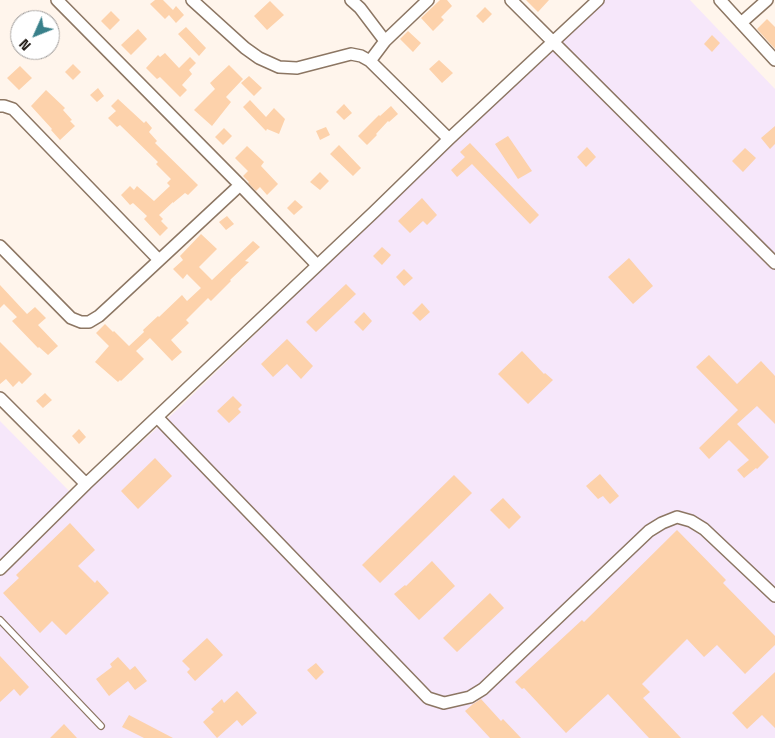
<!DOCTYPE html>
<html>
<head>
<meta charset="utf-8">
<style>
  body { margin:0 }
  #map { position:relative; width:775px; height:738px; overflow:hidden; background:#fff5ec; font-family:"Space Grotesk",sans-serif }
  canvas { display:block }
  .north { position:absolute; left:10px; top:10px; width:50px; height:50px; box-sizing:border-box; background:#fff; border:1px solid #a09d9b; border-radius:50%; rotate:226deg; font-size:14px; font-weight:700; line-height:20px; text-align:center; color:#120b05 }
  .north::after { content:''; display:block; margin:auto; width:18px; height:22px; background:#39808a; clip-path:polygon(50% 0,100% 100%,50% 72%,0 100%) }
</style>
</head>
<body>
<div id="map">
<canvas width="775" height="738"></canvas>
<div class="north">N</div>
</div>
<script>
const context = document.querySelector('canvas').getContext('2d');
context.lineJoin = 'round';
function fillPath(path, color) {
  context.fillStyle = color;
  context.fill(path, 'evenodd');
}
function shape(rows) {
  const path = new Path2D();
  for (const r of rows) {
    path.moveTo(r[0], r[1]);
    for (let i = 2; i < r.length; i += 2) path.lineTo(r[i], r[i + 1]);
  }
  return path;
}
function trace(path, color, width, dash) {
  context.strokeStyle = color;
  context.lineWidth = width;
  context.lineCap = dash ? 'butt' : 'round';
  context.setLineDash(dash || []);
  context.stroke(path);
}
fillPath(shape([
  [601,0,690,0,775,89,775,738,0,738,0,421,78,500,179,408]
]), '#f6e7fa');
fillPath(shape([
  [155,0,163,0,173,10,176,6,184,15,176,23,169,15,165,19,150,4],
  [440,0,447,0,452,6,441,17,444,20,433,31,421,18],
  [526,0,549,0,538,12],
  [270,1,284,15,267,30,254,16],
  [485,7,492,14,483,23,476,16],
  [111,11,120,20,110,30,101,21],
  [767,19,775,27,775,49,757,29],
  [186,27,206,48,199,56,178,34],
  [138,29,147,39,131,55,121,45],
  [408,31,421,43,413,52,400,39],
  [712,35,720,43,712,52,704,44],
  [165,53,179,68,190,57,196,63,189,70,192,74,182,85,187,90,180,97,160,77,157,79,146,68,158,55,160,57],
  [439,60,453,73,442,83,429,69],
  [73,64,81,72,73,80,65,72],
  [229,65,243,79,226,97,231,102,212,126,194,110,215,89,210,83],
  [20,66,32,78,19,90,7,78],
  [249,76,262,88,254,96,241,83],
  [98,88,104,96,97,102,90,95],
  [46,90,65,108,63,110,72,120,70,121,75,126,60,140,51,130,52,129,31,106],
  [118,99,144,123,146,121,152,128,149,132,157,141,155,143,198,185,188,195,185,193,173,203,173,202,159,215,163,219,161,221,168,228,160,236,144,219,147,216,133,203,130,205,121,195,130,186,134,190,137,186,154,201,170,186,167,183,171,179,156,164,158,162,120,125,117,127,108,118,116,111,111,106],
  [250,100,266,117,274,108,285,119,279,134,267,129,266,131,243,107],
  [344,104,352,113,344,120,336,112],
  [391,106,398,114,389,122,388,121,376,134,377,135,367,145,358,136,379,115,380,116],
  [775,126,775,144,770,149,761,138],
  [326,127,330,135,320,140,316,131],
  [224,128,232,136,223,145,215,137],
  [508,136,532,171,518,179,495,144],
  [470,143,539,215,530,224,472,164,457,177,451,170,465,157,460,152],
  [339,145,361,168,353,176,330,154],
  [247,146,264,162,261,166,278,184,267,195,260,187,256,191,248,183,249,182,243,176,248,171,235,158],
  [587,147,596,157,586,167,577,157],
  [745,148,756,158,743,172,732,161],
  [320,172,329,181,320,190,310,182],
  [422,198,437,215,427,225,423,221,410,233,398,221],
  [295,200,303,207,294,215,287,208],
  [227,216,234,224,226,230,219,222],
  [201,234,217,249,199,267,212,280,253,241,260,247,245,261,249,262,230,280,231,281,211,301,208,298,186,320,189,323,171,340,182,352,172,361,150,338,136,351,144,359,121,381,120,380,118,382,95,362,109,346,96,333,105,324,113,332,114,331,129,346,144,332,143,330,158,316,159,317,182,295,187,301,201,288,187,274,183,279,173,269,183,260,180,256],
  [382,247,391,255,382,265,373,256],
  [629,258,653,286,633,304,608,277],
  [404,269,413,278,404,286,396,277],
  [346,284,356,294,316,332,306,322],
  [0,285,27,314,35,307,46,318,38,325,58,346,48,355,39,347,38,348,12,321,17,317,4,304,0,308],
  [422,303,430,312,420,321,412,313],
  [364,312,372,321,363,331,354,322],
  [287,339,313,366,301,379,287,364,273,377,261,364],
  [0,342,32,374,22,384,19,381,13,387,6,379,0,384],
  [522,351,544,374,545,373,553,380,528,404,498,374],
  [709,355,737,384,761,361,775,376,775,424,757,406,737,424,769,457,757,469,756,468,744,478,737,470,749,460,729,440,709,459,699,448,738,410,696,367],
  [45,393,52,400,43,408,36,401],
  [233,396,242,405,238,409,241,412,229,423,217,411],
  [79,429,86,437,79,444,72,436],
  [155,458,172,476,138,509,121,491],
  [600,474,619,496,610,504,603,496,598,499,586,486],
  [454,475,472,493,380,583,362,565],
  [503,498,521,517,509,529,490,510],
  [70,523,95,550,78,566,95,583,97,580,109,593,66,635,52,621,40,633,3,593,19,578,16,575],
  [677,530,726,580,723,583,775,636,775,645,745,674,717,645,704,657,687,639,642,684,650,692,643,698,681,738,649,738,608,694,566,733,524,688,522,689,515,682,582,620,584,622],
  [432,561,455,586,419,620,394,594,405,585,406,586],
  [490,593,504,608,457,652,443,638],
  [207,638,223,655,195,681,187,672,190,669,182,661],
  [0,656,29,687,20,696,14,689,0,702],
  [118,657,130,670,135,666,147,681,135,690,128,681,109,696,96,679,112,667,110,664],
  [316,663,324,672,316,680,307,670],
  [775,672,775,728,762,715,747,729,732,713],
  [237,691,257,713,242,726,237,720,217,738,203,722,214,712,211,709,222,699,224,703],
  [481,699,501,721,503,719,521,738,490,738,465,711,473,704],
  [129,715,173,738,144,738,122,727],
  [64,724,77,738,50,738]
]), '#fdd2ab');
const service = shape([
  [0,620,101,726]
]);
const minor = shape([
  [57,0,240,185,317,265],
  [192,0,245,48,259,58,279,67,297,68,351,54,361,56,370,61,449,139],
  [351,0,360,8,385,41,370,61],
  [511,0,775,263],
  [720,0,775,60],
  [741,23,767,0],
  [385,41,428,0],
  [0,106,4,106,13,109,159,260],
  [0,246,71,318,81,322,89,322,99,316,111,305,240,185],
  [0,398,86,484],
  [157,417,428,698,444,703,470,697,483,689,649,531,662,523,677,517,691,521,704,529,775,596],
  [0,569,86,484,374,212,449,139,598,0]
]);
trace(service, '#8c7663', 8);
trace(minor, '#8c7663', 14);
trace(service, '#fff', 5.5);
trace(minor, '#fff', 11);
</script>
</body>
</html>
